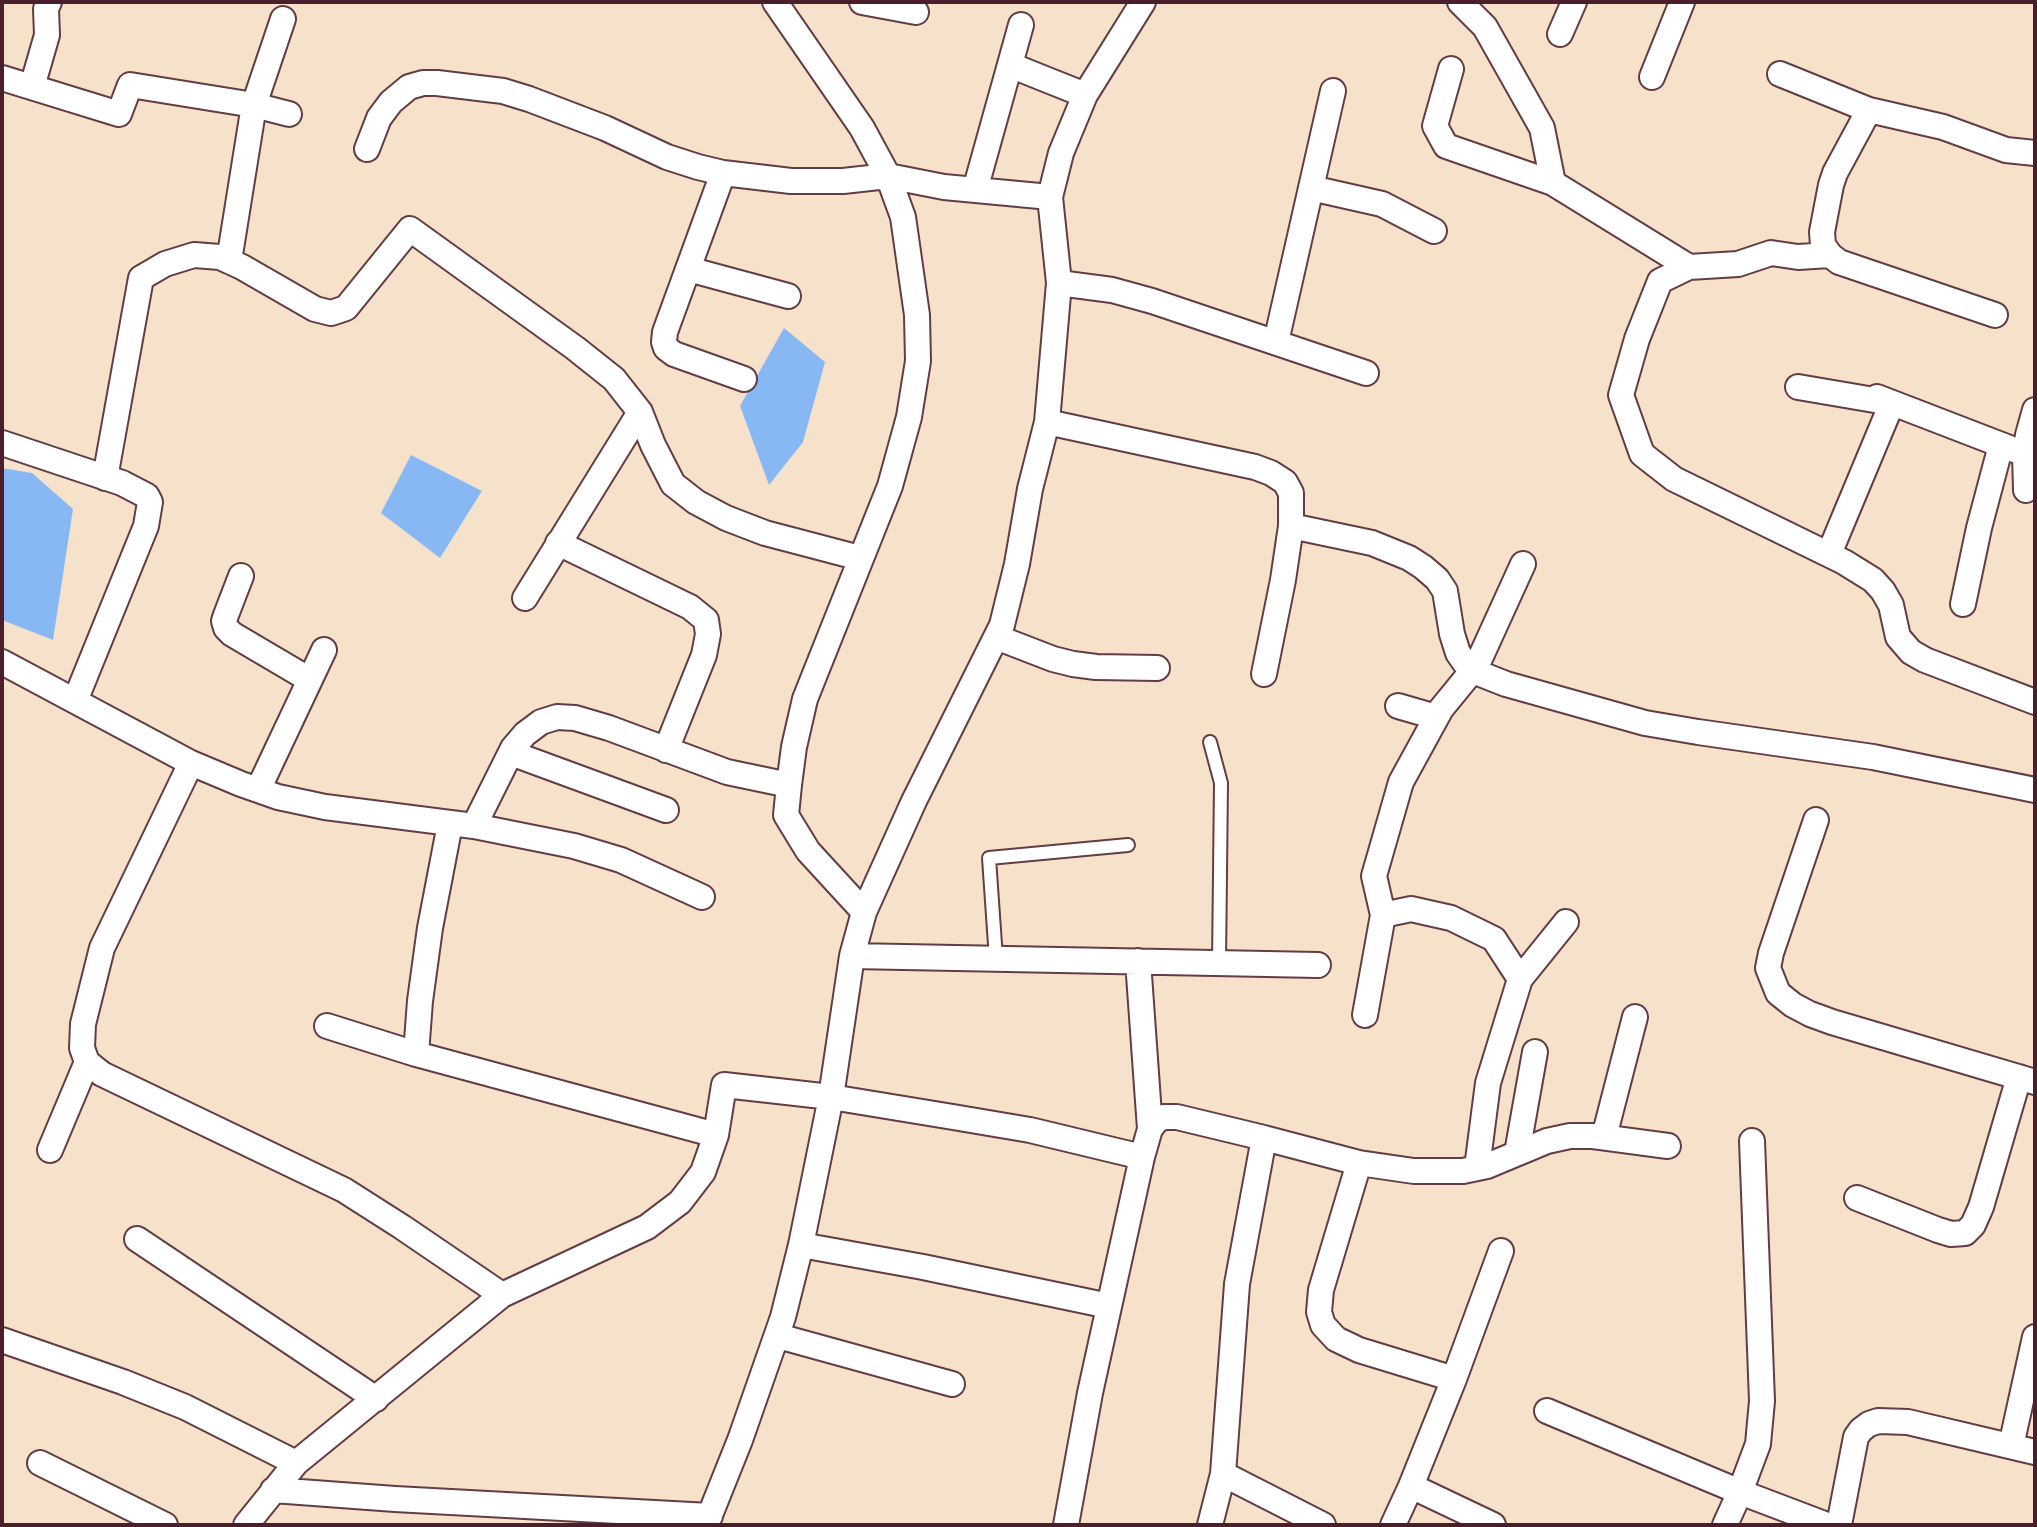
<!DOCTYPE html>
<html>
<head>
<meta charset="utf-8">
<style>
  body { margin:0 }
  #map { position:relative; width:2037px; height:1527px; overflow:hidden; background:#f6e2ca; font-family:Kalam,sans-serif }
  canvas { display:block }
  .frame { position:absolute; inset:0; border:4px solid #4a1f2b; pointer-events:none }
</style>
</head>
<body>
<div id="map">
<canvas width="2037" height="1527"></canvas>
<div class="frame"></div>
</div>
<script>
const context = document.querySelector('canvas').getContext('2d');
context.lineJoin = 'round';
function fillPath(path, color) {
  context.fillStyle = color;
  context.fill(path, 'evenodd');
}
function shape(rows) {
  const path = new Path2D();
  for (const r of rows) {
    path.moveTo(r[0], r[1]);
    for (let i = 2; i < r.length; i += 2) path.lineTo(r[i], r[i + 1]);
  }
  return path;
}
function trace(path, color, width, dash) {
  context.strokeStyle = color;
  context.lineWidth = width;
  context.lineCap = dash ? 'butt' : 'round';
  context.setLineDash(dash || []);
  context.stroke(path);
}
fillPath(shape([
  [784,328,825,362,803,442,769,485,740,406],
  [411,455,482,491,440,558,381,513],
  [2,468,32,473,73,509,53,640,2,620]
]), '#87b8f3');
const service = shape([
  [1210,742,1221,783,1219,963],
  [996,959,989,858,1128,845]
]);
const minor = shape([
  [775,2,862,128,888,176,903,217,917,315,918,361,909,417,890,486,805,699,794,747,789,785],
  [862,2,916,12],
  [1460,2,1485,27,1542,128,1553,183,1689,267],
  [1560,34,1574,2],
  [1010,65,1085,95],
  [1451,69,1435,126,1446,146,1553,183],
  [1780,74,1869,110,1943,127,2006,150,2035,153],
  [1652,77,1682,2],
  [2,78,119,114,130,85,254,105,289,114],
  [32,87,47,35,46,9,49,2],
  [1869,110,1835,173,1831,185,1822,232,1823,245,1830,255,1839,262,1995,315],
  [367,149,379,118,391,102,409,87,423,83,437,83,503,91,529,99,605,128,667,157,698,167,723,173,791,181,843,181,888,176,944,187,1050,197],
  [723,173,665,332,664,342,666,348,674,354,744,379],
  [1311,188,1382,204,1434,231],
  [975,190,1021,25],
  [1830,255,1798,257,1771,253,1738,264,1689,267,1660,281,1637,339,1621,395,1642,454,1674,479,1844,562,1873,580,1883,591,1891,605,1898,637,1911,652,1925,660,2035,702],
  [229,261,254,105,283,19],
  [688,269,788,296],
  [1059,283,1112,290,1152,301,1366,373],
  [1276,342,1333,91],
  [1798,387,1892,403,1829,554],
  [1877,397,2025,454],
  [1047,422,1255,467,1271,473,1285,482,1291,493,1291,526,1283,580,1264,674],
  [2,443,122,483,147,496,150,502,146,526,75,701],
  [105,478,141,278,165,264,194,255,220,257,242,267,315,309,331,313,346,308,410,229,575,348,614,379,640,412,653,445,673,484,696,502,726,518,765,533,860,558],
  [2026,490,2025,454,2028,435,2035,410],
  [1291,526,1372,543,1409,558,1423,567,1437,579,1445,591,1452,634,1458,653,1465,663,1473,671,1506,684,1645,723,1698,732,1873,757,2035,790],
  [558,543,690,607,706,620,708,634,704,655,666,750],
  [241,576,226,615,224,621,226,628,232,634,310,680],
  [525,598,640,412],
  [1963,604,1979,528,2001,445],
  [996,637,1053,659,1073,664,1096,667,1157,668],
  [2,662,191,763,241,784,278,797,325,807,474,826,574,846,621,860,702,897],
  [1398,706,1436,717],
  [511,753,666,810],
  [191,763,102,948,83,1024,82,1048,87,1062,102,1074,344,1190,402,1227,502,1295],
  [258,790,324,650],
  [1816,820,1771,953,1768,968,1778,993,1793,1005,1810,1014,1832,1022,2035,1082],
  [474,826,513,748,525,734,541,722,557,717,575,718,609,728,727,772,789,785,786,815,808,851,864,912],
  [1383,915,1411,909,1451,918,1494,939,1520,979],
  [852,956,1318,965],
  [1138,961,1150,1129],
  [1365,1015,1383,915,1374,876,1401,782,1441,709,1477,665,1523,564],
  [327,1026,416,1054,716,1135],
  [416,1054,420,1001,430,928,450,824],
  [1604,1137,1635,1017],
  [1264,1138,1359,1163,1414,1171,1463,1171,1487,1166,1547,1141,1570,1136,1593,1136,1668,1146],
  [50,1150,87,1062],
  [1517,1153,1535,1052],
  [1142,1157,1150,1129,1156,1121,1163,1117,1177,1117,1264,1138,1237,1284,1223,1474,1323,1525],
  [1359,1163,1321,1290,1319,1312,1323,1325,1336,1339,1359,1350,1454,1379],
  [1477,1168,1488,1083,1520,979,1566,922],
  [1857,1198,1938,1230,1951,1234,1965,1233,1973,1225,1981,1207,2019,1077],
  [137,1239,376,1399],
  [801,1245,923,1267,1109,1306],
  [778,1336,952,1384],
  [2,1340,123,1382,185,1407,296,1463],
  [1547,1411,1740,1492,1827,1525],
  [2011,1446,2035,1337],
  [40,1463,165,1525],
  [1411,1486,1493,1525],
  [273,1490,395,1499,710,1516],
  [246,1525,296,1463,502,1295,647,1227,680,1202,703,1172,716,1135,724,1085,831,1097,953,1117,1030,1130,1142,1157,1090,1393,1066,1525],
  [706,1525,740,1440,783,1317,801,1245,831,1097,852,956,864,912,914,801,1002,625,1017,564,1030,489,1047,422,1059,283,1050,197,1061,153,1085,95,1143,2],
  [1210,1525,1223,1474],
  [1393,1525,1411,1486,1454,1379,1501,1251],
  [1725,1525,1740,1492,1758,1444,1762,1401,1752,1141],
  [1839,1525,1856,1437,1861,1430,1869,1424,1878,1421,1908,1422,2035,1452]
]);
trace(service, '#643c43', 16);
trace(minor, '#643c43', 28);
trace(service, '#fff', 12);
trace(minor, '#fff', 24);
</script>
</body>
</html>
